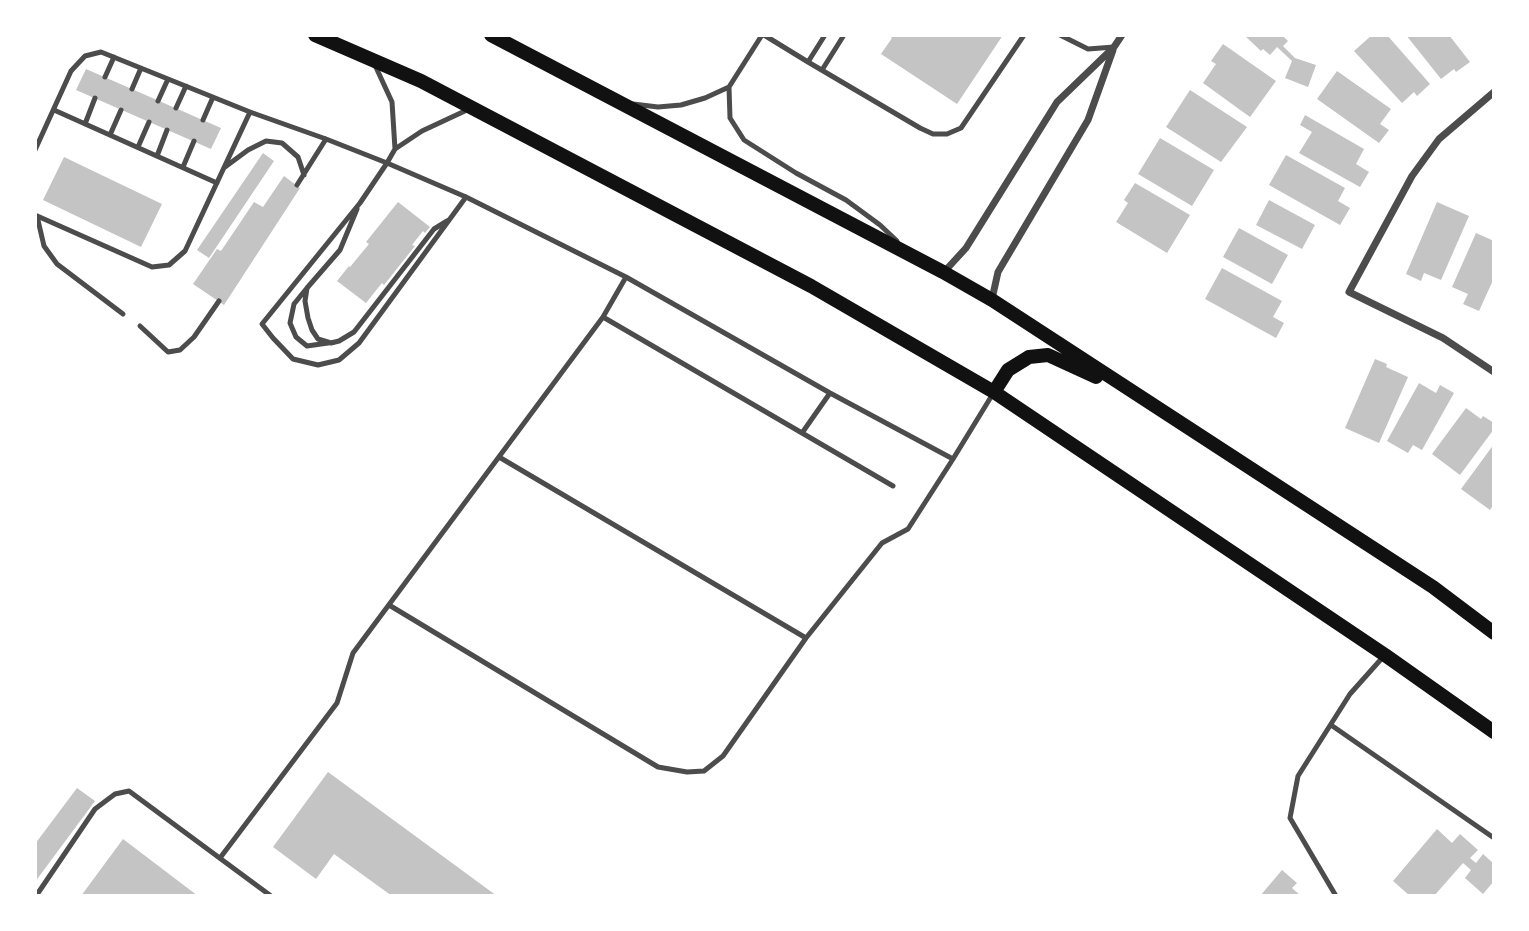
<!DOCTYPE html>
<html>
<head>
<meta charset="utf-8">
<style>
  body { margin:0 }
  #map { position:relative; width:1529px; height:931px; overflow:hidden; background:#fff; font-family:"PT Serif",serif }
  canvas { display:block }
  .frame { position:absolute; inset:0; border:37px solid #fff; pointer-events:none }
</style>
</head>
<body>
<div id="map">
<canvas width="1529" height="931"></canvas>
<div class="frame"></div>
</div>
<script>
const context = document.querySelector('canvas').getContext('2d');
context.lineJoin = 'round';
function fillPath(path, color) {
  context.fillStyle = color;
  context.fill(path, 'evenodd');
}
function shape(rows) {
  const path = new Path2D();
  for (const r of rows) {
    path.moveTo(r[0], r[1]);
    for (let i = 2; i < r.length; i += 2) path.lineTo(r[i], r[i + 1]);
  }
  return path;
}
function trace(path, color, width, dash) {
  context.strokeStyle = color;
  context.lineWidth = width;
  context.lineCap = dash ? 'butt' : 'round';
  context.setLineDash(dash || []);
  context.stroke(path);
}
fillPath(shape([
  [888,35,1003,35,957,104,881,54,892,38],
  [1244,35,1282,35,1288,41,1283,46,1295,58,1316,65,1308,87,1285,78,1292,61,1277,47,1270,55,1263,49,1261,51],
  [1372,35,1387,35,1430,84,1417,96,1414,92,1402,103,1354,51],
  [1406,35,1449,35,1470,62,1456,72,1454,69,1441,79],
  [1223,44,1276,81,1250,117,1203,83,1216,64,1211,61],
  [86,69,221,128,211,149,76,90],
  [1337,71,1391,109,1380,124,1389,130,1379,143,1317,99],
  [1190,90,1247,127,1221,162,1166,127],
  [1305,115,1364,149,1356,164,1369,172,1360,187,1299,153,1312,132,1300,125],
  [1160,138,1214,170,1192,206,1138,174],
  [263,153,274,161,209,258,197,250],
  [1286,155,1345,188,1338,201,1350,208,1340,225,1269,185],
  [64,157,162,204,141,247,43,200],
  [284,176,300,188,224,305,193,284,217,249,221,251,254,202,263,207],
  [1135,183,1190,215,1167,253,1116,222,1128,203,1124,200],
  [1269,200,1315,225,1302,249,1256,225],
  [398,202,430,227,425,233,423,231,412,245,415,246,384,285,382,283,366,303,337,281,349,266,350,267,369,244,366,242],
  [1437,202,1469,216,1441,280,1424,273,1421,281,1406,274],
  [1239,228,1288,255,1272,284,1223,257],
  [1476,233,1494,241,1494,278,1479,311,1463,304,1468,294,1452,287],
  [1222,268,1282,301,1273,317,1284,323,1276,338,1205,299],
  [1375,359,1387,364,1386,367,1408,377,1379,443,1345,428],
  [1419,383,1436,393,1440,385,1454,393,1422,450,1413,445,1408,453,1387,441],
  [1466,408,1481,419,1483,416,1494,423,1494,429,1460,475,1432,454],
  [1494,444,1494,504,1490,510,1461,489],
  [328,772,497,896,392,896,334,854,316,879,273,847],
  [77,788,95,801,35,882,35,844],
  [1437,829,1452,843,1460,834,1478,850,1470,858,1476,863,1483,854,1494,864,1494,881,1483,894,1465,878,1471,870,1463,863,1434,896,1410,896,1393,881],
  [123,839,198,896,81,896],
  [1282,870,1297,883,1292,888,1301,896,1260,896]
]), '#c4c4c4');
trace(shape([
  [764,35,808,62],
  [825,35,808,62,920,128,933,134,947,134,961,128,1024,35],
  [1060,35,1088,49,1114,47],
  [374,63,392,102,395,149,422,131,467,110],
  [822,70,844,35],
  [105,77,114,57],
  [729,87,730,118,744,140,796,173,846,200,880,225,897,241],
  [132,89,141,68],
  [158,101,168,79],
  [633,104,658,107,681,105,705,98,729,87,762,35],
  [176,108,186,86],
  [54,110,217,183],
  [203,120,213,97],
  [85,124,95,98],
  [110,135,121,110],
  [138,147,149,122],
  [35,150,71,71,85,56,101,52,250,112],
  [157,156,167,130],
  [183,167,194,141],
  [225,167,248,150,266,141,282,143,298,157,304,175],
  [297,185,326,139],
  [466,197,359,343,339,360,318,365,293,359,273,338,262,324,360,203,387,163,466,197,626,277],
  [357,209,340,250,307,288,305,301,308,318,312,330,318,339,331,343,339,341,354,332,434,229,447,221],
  [35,215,152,267,169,265,185,251,250,112,326,139,387,163,395,149],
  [37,216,44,246,57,264,123,314],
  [307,288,294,304,290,323,296,337,307,346,328,343],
  [603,317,893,486],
  [140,326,168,352,180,350,194,337,219,301],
  [802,433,830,393],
  [499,457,806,638],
  [389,605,658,767,687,772,704,771,723,756,806,638,882,543,908,529,953,459],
  [1331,725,1494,838],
  [220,858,337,703,353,653,603,317,626,277,830,393,953,459,994,392],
  [36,896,95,809,115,794,129,791,271,896],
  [1336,896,1290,818,1298,776,1350,694,1383,657]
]), '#4c4c4c', 5);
trace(shape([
  [1494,92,1439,139,1412,176,1349,292,1443,338,1494,372],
  [944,272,966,248,1057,102,1114,47,1122,35],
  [992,299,998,272,1088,120,1113,50]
]), '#4c4c4c', 7);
trace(shape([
  [315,35,421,81,811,286,994,392,1385,655,1494,732],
  [491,35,943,272,992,300,1433,587,1494,633],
  [994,392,1008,370,1029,357,1048,355,1096,377]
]), '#111', 14);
</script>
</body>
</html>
